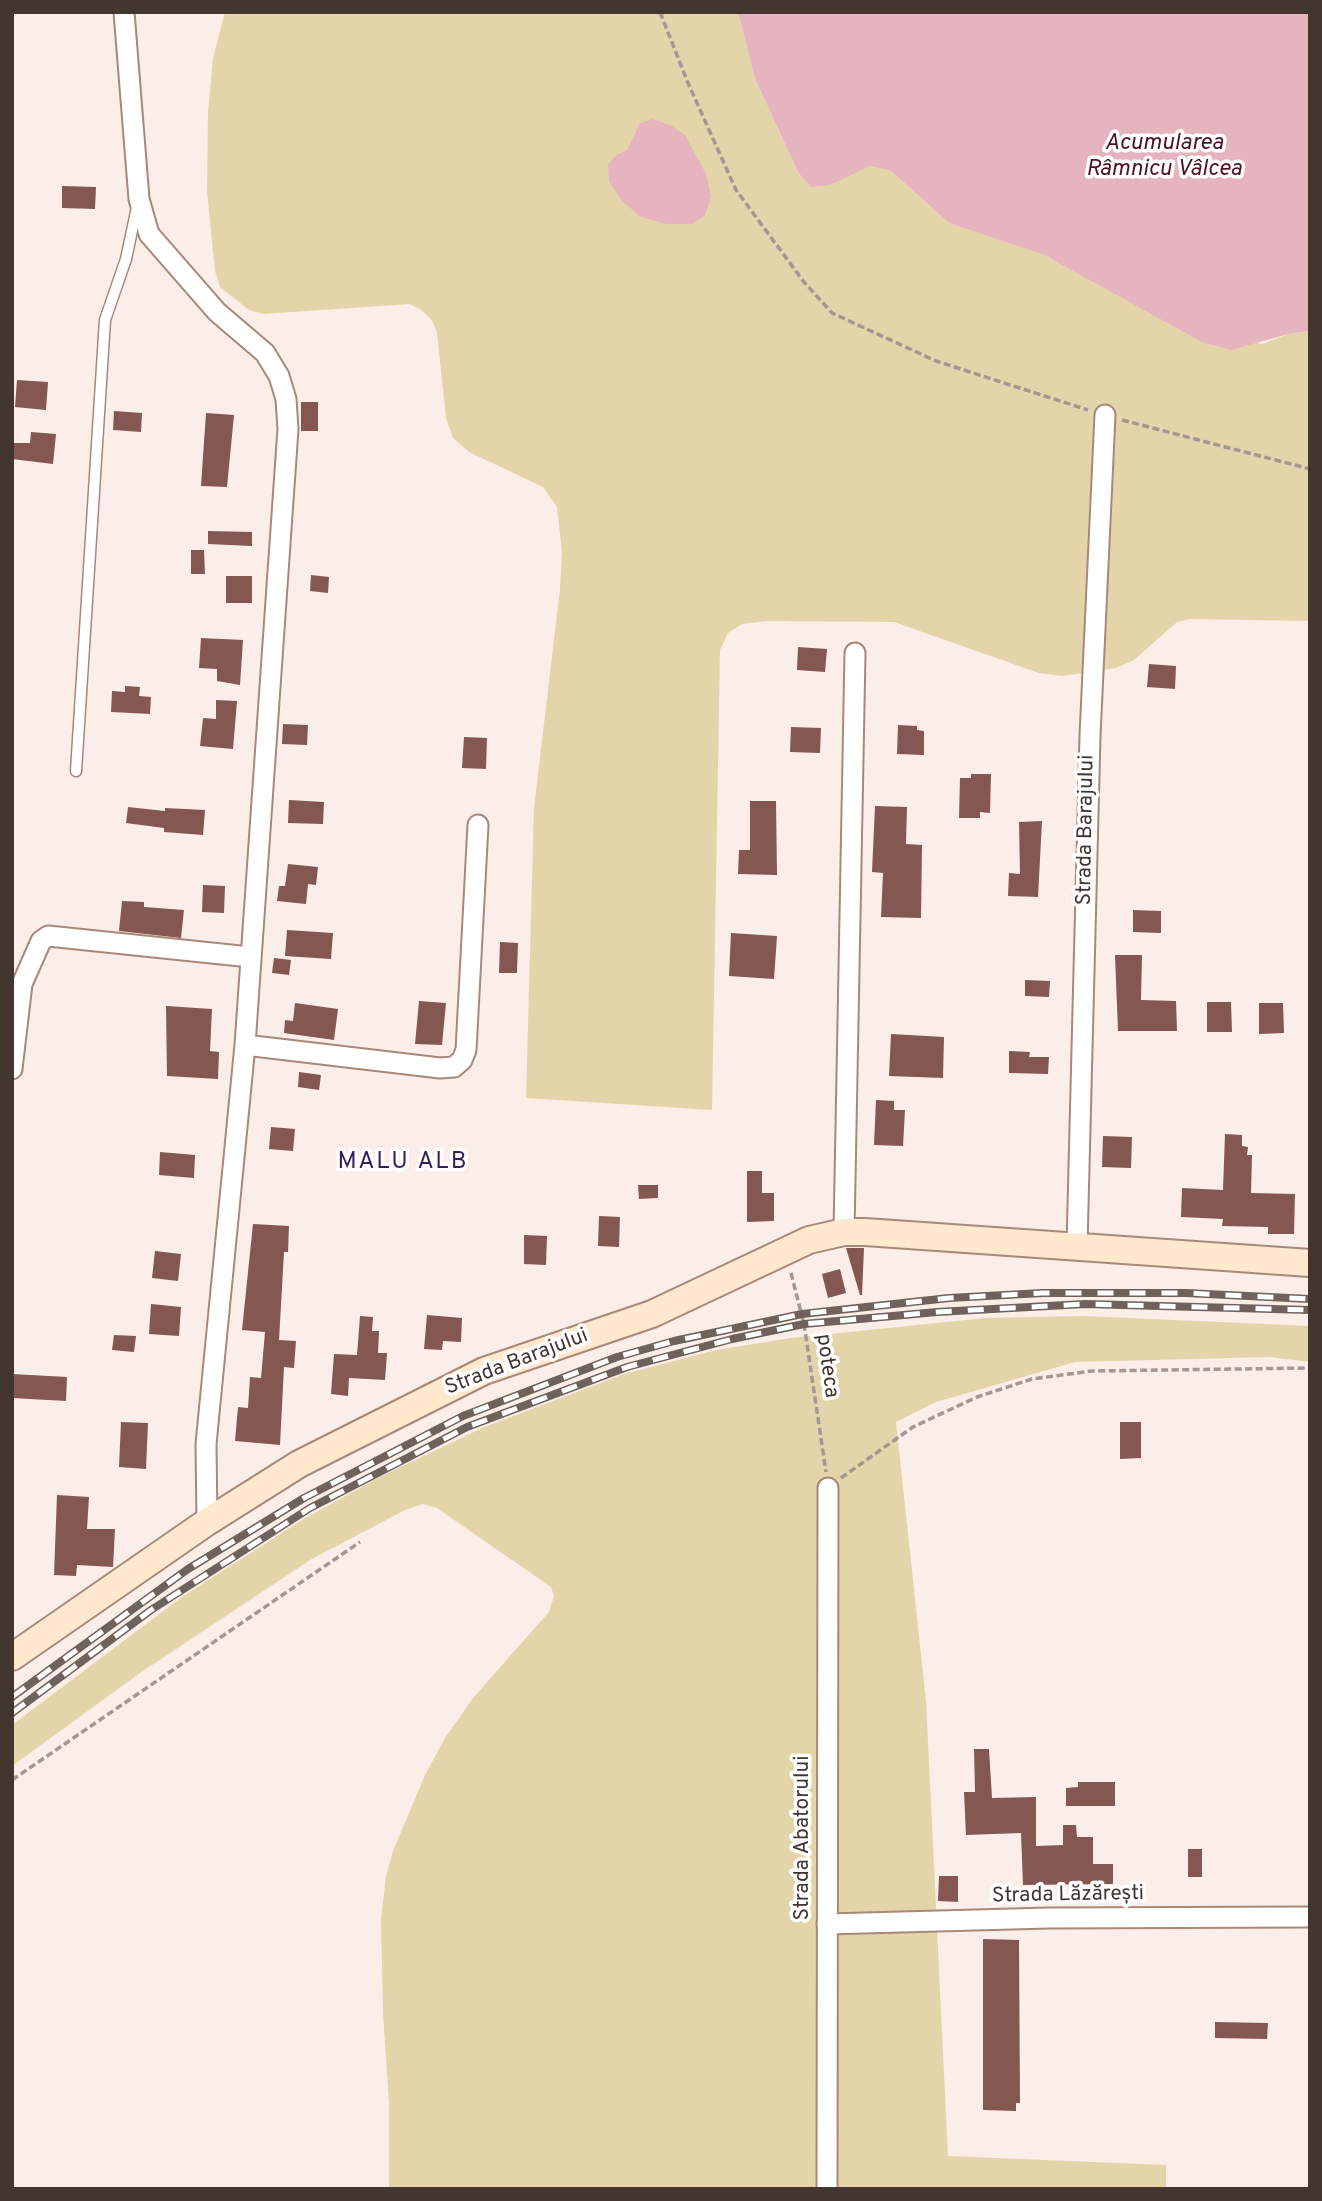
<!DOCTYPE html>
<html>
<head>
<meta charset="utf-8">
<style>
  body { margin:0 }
  #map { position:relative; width:1322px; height:2201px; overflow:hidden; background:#fbede7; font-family:Overpass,sans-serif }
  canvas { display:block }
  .frame { position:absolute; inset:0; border:14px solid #43362f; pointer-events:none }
</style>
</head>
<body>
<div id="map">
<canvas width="1322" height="2201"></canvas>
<div class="frame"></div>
</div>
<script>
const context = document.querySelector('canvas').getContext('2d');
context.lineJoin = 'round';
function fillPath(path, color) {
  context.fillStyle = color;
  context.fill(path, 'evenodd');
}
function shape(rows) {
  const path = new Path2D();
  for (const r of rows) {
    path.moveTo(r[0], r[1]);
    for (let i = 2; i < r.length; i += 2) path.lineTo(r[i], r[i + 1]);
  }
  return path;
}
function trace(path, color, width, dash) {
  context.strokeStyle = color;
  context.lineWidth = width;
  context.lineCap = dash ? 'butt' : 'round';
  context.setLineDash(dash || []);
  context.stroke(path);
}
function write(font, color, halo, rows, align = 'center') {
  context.font = font + ' Overpass,sans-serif';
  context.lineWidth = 7;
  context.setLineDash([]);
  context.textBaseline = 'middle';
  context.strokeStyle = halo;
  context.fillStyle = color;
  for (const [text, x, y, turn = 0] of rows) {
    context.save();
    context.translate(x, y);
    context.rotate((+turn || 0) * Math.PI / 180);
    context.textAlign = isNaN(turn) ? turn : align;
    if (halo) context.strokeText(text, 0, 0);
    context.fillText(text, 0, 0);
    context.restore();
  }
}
fillPath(shape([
  [225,12,738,12,755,79,798,172,870,166,891,171,949,223,1044,255,1152,313,1262,344,1288,334,1310,331,1310,621,1190,619,1177,622,1134,660,1116,668,1063,676,1039,673,894,622,766,621,742,624,728,633,720,650,712,1110,526,1098,534,808,560,589,562,552,557,507,543,487,469,452,453,438,446,418,437,333,432,320,421,310,410,304,263,314,249,310,220,287,215,271,207,191,208,113,213,58],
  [1084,1316,1310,1326,1310,1362,1269,1357,1075,1362,936,1402,896,1422,926,1701,948,2156,1166,2165,1166,2189,389,2189,389,2103,383,2013,381,1919,386,1876,393,1851,425,1775,445,1738,473,1698,549,1612,554,1596,551,1587,437,1508,423,1504,405,1510,310,1560,140,1673,12,1766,12,1725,182,1597,302,1520,380,1477,482,1428,624,1374,716,1350,791,1338,985,1318]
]), '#e3d5a9');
fillPath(shape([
  [738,12,1310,12,1310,331,1288,334,1231,350,1202,342,1044,255,949,223,891,171,870,166,830,185,811,187,798,172,755,79],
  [653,119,672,126,685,135,706,174,711,197,705,215,692,224,666,224,641,217,622,201,609,181,608,165,615,156,627,150,640,123]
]), '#e6b4bf');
fillPath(shape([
  [62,186,96,187,95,209,62,208],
  [17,380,48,382,46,410,15,407],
  [301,402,318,402,318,431,301,431],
  [114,411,142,413,141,432,113,430],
  [206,413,234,415,227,487,201,486],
  [31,432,56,434,53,464,12,459,12,443,30,443],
  [208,531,252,532,252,546,208,544],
  [191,550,204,550,205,574,191,574],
  [311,575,329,577,328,593,310,591],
  [226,576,252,576,252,603,226,603],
  [201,638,243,640,240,685,217,681,217,669,199,668],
  [798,647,827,649,825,672,797,670],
  [1149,664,1176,666,1175,689,1147,687],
  [125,686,140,687,139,696,151,697,150,714,111,712,112,691,125,692],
  [216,700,237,701,233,749,200,746,203,718,216,719],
  [283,724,308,725,307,745,282,744],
  [898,725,917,726,917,730,924,731,924,755,897,754],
  [791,727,821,728,820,753,790,752],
  [464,737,487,738,486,769,462,768],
  [971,774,991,774,990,813,980,812,980,818,959,818,960,778,971,778],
  [289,800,324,802,323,824,288,823],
  [750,801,776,801,777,875,738,874,739,850,750,850],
  [875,806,907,807,906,844,922,845,921,918,881,917,883,873,872,872],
  [128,807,165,811,165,808,205,810,203,835,164,832,164,828,126,823],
  [1042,821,1038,897,1008,896,1009,873,1020,874,1019,822],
  [288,864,318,867,316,885,308,884,306,904,277,901,279,886,285,886],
  [203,885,225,886,224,913,202,912],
  [122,901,144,902,144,907,184,910,181,938,119,931],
  [1133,910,1161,911,1161,933,1133,932],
  [287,930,333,933,331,959,285,956],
  [731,933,777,936,774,979,729,976],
  [500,942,518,943,517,973,499,973],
  [1115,955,1142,955,1141,1000,1176,1001,1177,1031,1118,1031],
  [274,958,291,960,289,975,272,973],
  [1025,980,1050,981,1049,997,1025,996],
  [419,1001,446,1003,442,1045,415,1044],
  [1207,1002,1231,1002,1232,1032,1207,1032],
  [295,1003,338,1009,334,1040,284,1033,285,1020,293,1021],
  [1259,1003,1283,1003,1284,1033,1259,1034],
  [166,1006,212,1009,210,1051,219,1052,218,1079,167,1076],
  [891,1034,944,1037,943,1078,889,1076],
  [1009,1051,1030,1052,1029,1057,1049,1057,1048,1074,1009,1073],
  [299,1072,321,1075,319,1090,298,1087],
  [876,1100,894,1101,894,1110,905,1110,903,1146,874,1145],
  [271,1127,295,1129,293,1151,269,1149],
  [1225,1134,1242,1135,1242,1146,1248,1147,1247,1155,1252,1155,1251,1193,1295,1194,1294,1234,1268,1234,1268,1227,1222,1226,1223,1219,1181,1217,1182,1188,1223,1190],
  [1103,1136,1132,1137,1131,1168,1102,1167],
  [160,1152,195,1155,194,1178,159,1175],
  [747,1171,762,1171,762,1193,774,1193,774,1221,747,1222],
  [638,1185,658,1185,658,1198,639,1199],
  [599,1216,620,1217,619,1247,598,1246],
  [253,1224,289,1226,288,1252,284,1252,279,1340,296,1341,294,1368,284,1367,280,1445,235,1441,238,1407,248,1408,250,1377,261,1378,265,1332,242,1330],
  [524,1235,547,1236,546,1265,524,1264],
  [846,1248,864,1248,862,1295,860,1295],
  [155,1251,181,1254,178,1281,152,1278],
  [840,1269,846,1293,828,1298,822,1274],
  [151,1304,181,1307,179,1336,149,1334],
  [427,1315,462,1318,461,1342,443,1341,442,1350,424,1349],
  [360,1316,373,1317,372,1331,379,1331,378,1353,387,1353,385,1380,349,1378,348,1396,331,1394,334,1354,357,1355],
  [114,1335,136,1336,134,1352,112,1350],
  [12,1374,67,1377,66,1401,12,1398],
  [121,1422,148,1423,146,1469,119,1467],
  [1120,1422,1141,1422,1141,1458,1120,1459],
  [57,1495,89,1497,87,1529,115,1529,113,1567,77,1565,76,1576,54,1575],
  [974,1749,989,1749,992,1798,1036,1797,1036,1846,1063,1845,1063,1825,1076,1825,1077,1837,1093,1837,1093,1864,1113,1864,1113,1884,1023,1885,1021,1833,966,1835,964,1792,975,1792],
  [1078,1782,1115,1782,1115,1806,1066,1806,1066,1788,1078,1787],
  [1188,1849,1202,1849,1202,1877,1188,1877],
  [939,1876,958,1876,958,1902,938,1901],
  [983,1939,1019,1940,1020,2103,1016,2103,1016,2111,983,2110],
  [1215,2022,1268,2023,1267,2039,1215,2038]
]), '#845753');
const lane = shape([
  [76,771,105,320,126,259,137,207]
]);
const street = shape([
  [124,12,139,199,149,234,217,312,265,353,279,376,286,399,288,429,245,1045,206,1444,207,1522],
  [245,1045,440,1068,454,1067,462,1060,466,1050,478,825],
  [12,1069,22,984,41,941,48,936,250,957],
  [844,1232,855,653],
  [1077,1245,1090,736,1105,415],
  [827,1924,1049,1918,1310,1917],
  [827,2189,828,1488]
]);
const secondary = shape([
  [12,1657,207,1522,299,1464,484,1371,652,1314,809,1240,844,1232,865,1232,1310,1263]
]);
trace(lane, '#a78879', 13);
trace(street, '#a78879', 23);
trace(secondary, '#a78879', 30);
trace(shape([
  [660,12,688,83,736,190,804,282,832,313,936,361,1088,410],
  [1122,420,1310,469],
  [791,1273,804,1324,826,1472],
  [841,1478,913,1427,977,1397,1032,1379,1092,1371,1310,1368],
  [12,1780,360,1542]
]), '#a49690', 3.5, [7, 3.5]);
trace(lane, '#fff', 10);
trace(street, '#fff', 19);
trace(secondary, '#fee8ce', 26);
const rail = shape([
  [12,1697,188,1569,304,1498,463,1416,617,1357,674,1341,802,1314,949,1298,1043,1293,1186,1293,1310,1299],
  [12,1713,151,1610,310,1508,467,1427,627,1367,732,1339,804,1324,937,1312,1085,1304,1310,1310]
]);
trace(rail, '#6f615b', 8);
trace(rail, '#fff', 5, [16]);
write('21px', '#43362f', '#fff', [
  ["Strada Barajului",1087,830,-89],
  ["Strada Barajului",517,1363,-21],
  ["poteca",826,1366,82],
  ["Strada Abatorului",804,1838,-90],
  ["Strada Lăzărești",1068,1896,-1]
]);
write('italic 23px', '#4f1327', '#fff', [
  ["Acumularea",1164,144],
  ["Râmnicu Vâlcea",1164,170]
]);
context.letterSpacing = '2px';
write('24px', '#361f59', '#fff', [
  ["MALU ALB",403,1163]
]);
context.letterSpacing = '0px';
</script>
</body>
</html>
